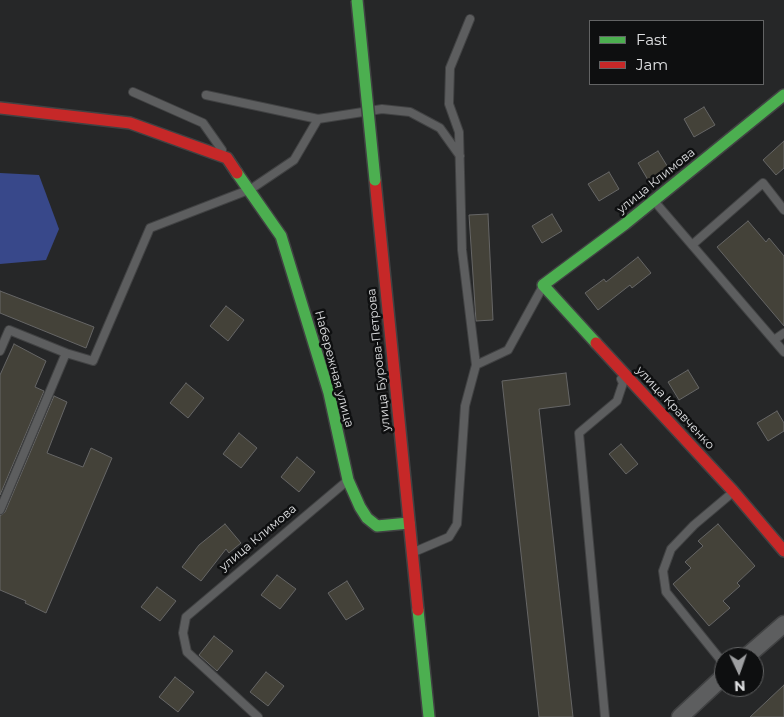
<!DOCTYPE html>
<html>
<head>
<meta charset="utf-8">
<style>
  body { margin:0 }
  #map { position:relative; width:784px; height:717px; overflow:hidden; background:#262728; font-family:Montserrat,sans-serif }
  canvas { display:block }
  .legend { position:absolute; left:589px; top:20px; width:175px; height:65px; box-sizing:border-box; background:#0e0f10; border:1px solid #626364; margin:0; padding:6px 9px; list-style:none; font-size:15px; color:#dfe0e2 }
  .legend li { display:flex; align-items:center; gap:10px; height:25px }
  .legend b { width:25px; border:1px solid #626364 }
  .north { position:absolute; left:714px; top:647px; width:50px; height:50px; box-sizing:border-box; background:#0e0f10; border:1px solid #626364; border-radius:50%; rotate:177deg; font-size:14px; font-weight:700; line-height:20px; text-align:center; color:#dfe0e2 }
  .north::after { content:''; display:block; margin:auto; width:18px; height:22px; background:#9e9fa1; clip-path:polygon(50% 0,100% 100%,50% 72%,0 100%) }
</style>
</head>
<body>
<div id="map">
<canvas width="784" height="717"></canvas>
<ul class="legend">
<li><b style="height:6px;background:#4caf50"></b>Fast</li>
<li><b style="height:6px;background:#c62828"></b>Jam</li>
</ul>
<div class="north">N</div>
</div>
<script>
const context = document.querySelector('canvas').getContext('2d');
context.lineJoin = 'round';
function fillPath(path, color) {
  context.fillStyle = color;
  context.fill(path, 'evenodd');
}
function shape(rows) {
  const path = new Path2D();
  for (const r of rows) {
    path.moveTo(r[0], r[1]);
    for (let i = 2; i < r.length; i += 2) path.lineTo(r[i], r[i + 1]);
  }
  return path;
}
function trace(path, color, width, dash) {
  context.strokeStyle = color;
  context.lineWidth = width;
  context.lineCap = dash ? 'butt' : 'round';
  context.setLineDash(dash || []);
  context.stroke(path);
}
function write(font, color, halo, rows, align = 'center') {
  context.font = font + ' Montserrat,sans-serif';
  context.lineWidth = 5;
  context.setLineDash([]);
  context.textBaseline = 'middle';
  context.strokeStyle = halo;
  context.fillStyle = color;
  for (const [text, x, y, turn = 0] of rows) {
    context.save();
    context.translate(x, y);
    context.rotate((+turn || 0) * Math.PI / 180);
    context.textAlign = isNaN(turn) ? turn : align;
    if (halo) context.strokeText(text, 0, 0);
    context.fillText(text, 0, 0);
    context.restore();
  }
}
fillPath(shape([
  [0,173,39,175,59,229,46,260,0,264]
]), '#38488a');
const building = shape([
  [704,107,715,125,694,137,684,119,704,107],
  [784,141,784,168,776,175,763,160,784,141],
  [658,151,669,169,648,180,638,163,658,151],
  [609,172,619,189,599,201,588,184,609,172],
  [488,214,493,320,476,321,469,215,488,214],
  [552,214,562,231,542,243,532,226,552,214],
  [748,221,766,242,769,238,784,256,784,326,717,247,748,221],
  [638,257,651,273,632,288,630,285,598,310,585,293,604,279,606,282,638,257],
  [0,291,94,327,86,348,0,313,0,291],
  [226,306,244,320,228,341,210,326,226,306],
  [14,344,46,361,35,387,44,391,0,495,0,375,14,344],
  [688,370,699,388,679,400,668,382,688,370],
  [566,373,570,405,539,409,573,717,539,717,502,381,566,373],
  [186,383,204,398,188,418,170,403,186,383],
  [54,396,67,402,47,453,83,467,91,448,112,458,46,613,25,603,26,601,0,590,0,516,5,512,54,396],
  [777,411,784,423,784,431,768,441,757,423,777,411],
  [239,433,257,448,241,468,223,454,239,433],
  [621,444,638,464,626,474,609,454,621,444],
  [297,457,315,472,299,492,281,477,297,457],
  [225,524,241,543,229,553,226,549,201,581,182,567,199,545,225,524],
  [718,524,755,566,737,583,740,586,723,601,730,608,709,626,673,584,691,568,685,562,703,546,698,541,718,524],
  [277,575,296,589,280,609,261,595,277,575],
  [347,581,364,609,346,620,328,593,347,581],
  [157,587,176,601,160,621,141,607,157,587],
  [214,636,233,651,217,671,199,655,214,636],
  [266,672,284,686,268,706,250,692,266,672],
  [175,677,194,692,178,712,159,697,175,677],
  [784,685,784,717,750,717,784,685]
]);
fillPath(building, '#444239');
trace(building, '#666', 1);
const lane = shape([
  [470,19,450,68,449,104,459,132,462,250,476,365],
  [133,92,203,123,222,150],
  [206,95,318,119],
  [655,202,784,352],
  [692,245,763,183,784,210],
  [774,340,784,333],
  [0,351,9,330,66,353,0,510],
  [66,353,93,361,150,228,251,189,294,160,318,119,382,109,410,112,440,128,460,156],
  [414,552,449,537,457,524,465,406,476,365,508,350,542,288],
  [724,664,666,592,663,571,671,549,694,525,732,493],
  [258,717,187,652,183,633,186,617,347,481],
  [605,717,579,433,617,401,623,383,621,379]
]);
const street = shape([
  [746,657,784,624],
  [680,717,724,676]
]);
const fast = shape([
  [237,173,281,236,329,393,348,480,360,507,367,518,377,526,409,523],
  [596,343,543,285,625,224,784,95],
  [418,610,429,717]
]);
const jam = shape([
  [0,108,130,123,227,158,237,173],
  [375,180,418,610],
  [596,343,733,491,784,551]
]);
trace(lane, '#414243', 10);
trace(street, '#414243', 19);
trace(fast, '#414243', 14);
trace(jam, '#414243', 14);
trace(lane, '#5d5e5f', 8);
trace(street, '#5d5e5f', 16);
trace(fast, '#4caf50', 11);
trace(jam, '#c62828', 11);
const fastBridge = shape([
  [357,0,375,180]
]);
trace(fastBridge, '#414243', 14, []);
trace(fastBridge, '#4caf50', 11);
write('12px', '#dfe0e2', '#0e0f10', [
  ["улица Климова",656,181,-39],
  ["улица Бурова-Петрова",379,360,-96],
  ["Набережная улица",334,369,75],
  ["улица Кравченко",675,408,47],
  ["улица Климова",258,538,-40]
]);
</script>
</body>
</html>
